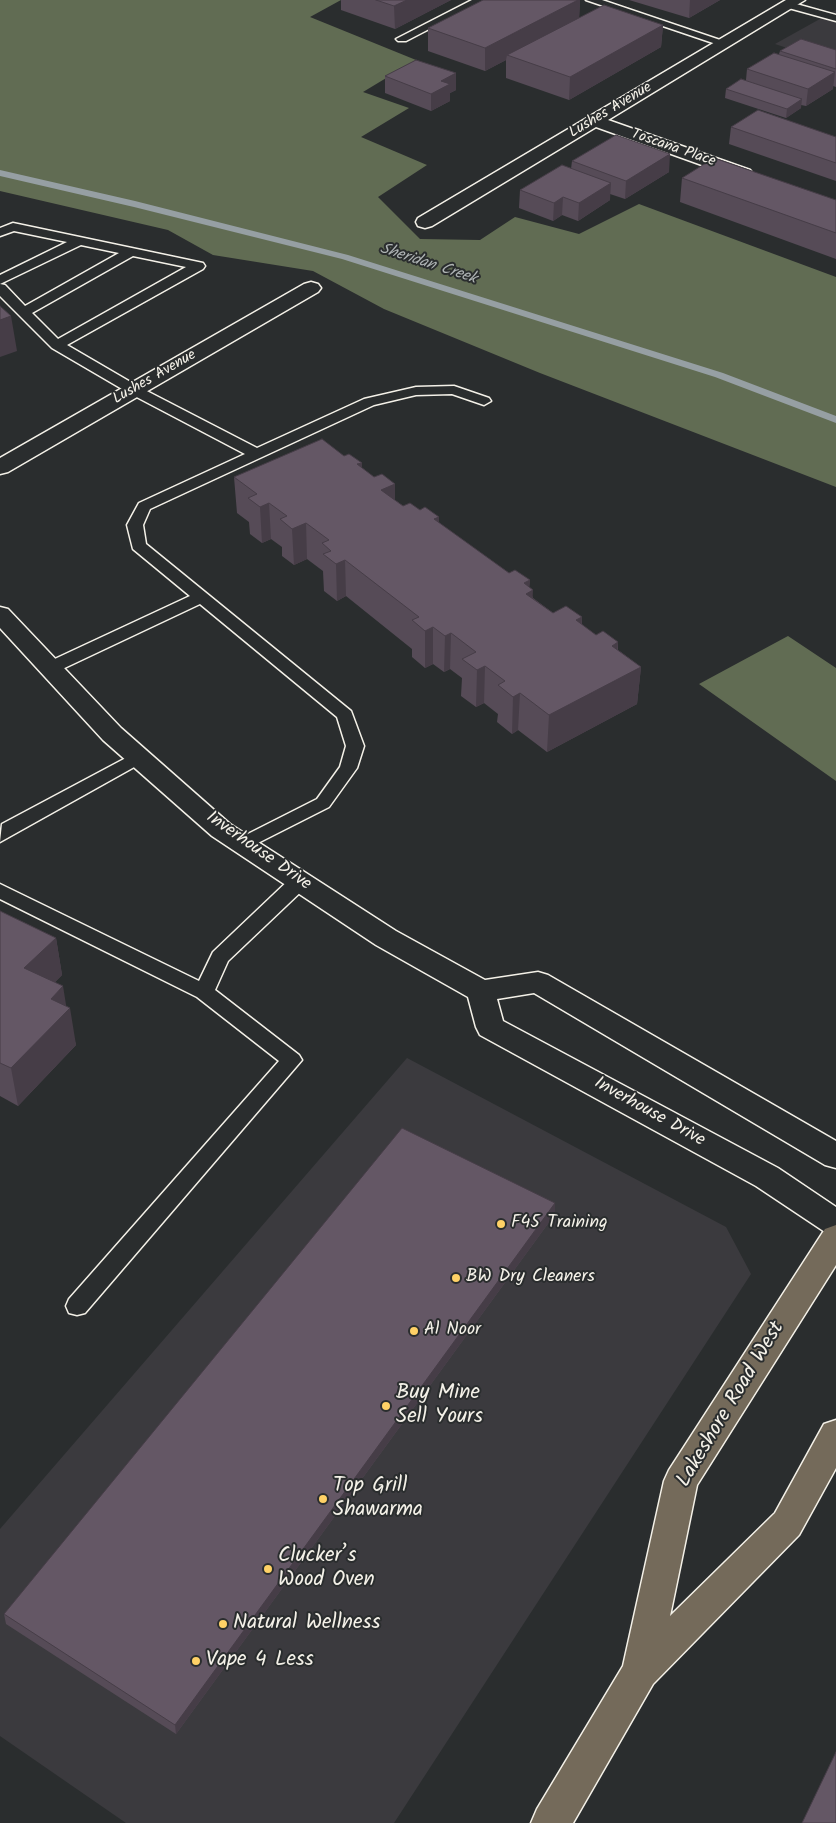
<!DOCTYPE html>
<html>
<head>
<meta charset="utf-8">
<style>
  body { margin:0 }
  canvas { display:block; background:#2a2d2e }
</style>
</head>
<body>
<canvas width="836" height="1823"></canvas>
<script>
const context = document.querySelector('canvas').getContext('2d');
context.lineJoin = 'round';
function fillPath(path, color) {
  context.fillStyle = color;
  context.fill(path, 'evenodd');
}
function shape(rows) {
  const path = new Path2D();
  for (const r of rows) {
    path.moveTo(r[0], r[1]);
    for (let i = 2; i < r.length; i += 2) path.lineTo(r[i], r[i + 1]);
  }
  return path;
}
function trace(path, color, width, dash) {
  context.strokeStyle = color;
  context.lineWidth = width;
  context.lineCap = dash ? 'butt' : 'round';
  context.setLineDash(dash || []);
  context.stroke(path);
}
function write(font, color, halo, rows, align = 'center') {
  context.font = font + ' Kalam,sans-serif';
  context.lineWidth = 4;
  context.setLineDash([]);
  context.textBaseline = 'middle';
  context.strokeStyle = halo;
  context.fillStyle = color;
  for (const [text, x, y, turn = 0] of rows) {
    context.save();
    context.translate(x, y);
    context.rotate((+turn || 0) * Math.PI / 180);
    context.textAlign = isNaN(turn) ? turn : align;
    if (halo) context.strokeText(text, 0, 0);
    context.fillText(text, 0, 0);
    context.restore();
  }
}
fillPath(shape([
  [836,10,836,64,775,44],
  [407,1058,726,1227,751,1274,394,1823,126,1823,0,1736,0,1529]
]), '#3b3a3e');
fillPath(shape([
  [0,0,341,0,310,17,416,60,363,92,409,108,361,137,427,165,378,197,420,239,480,240,515,217,579,234,639,204,836,277,836,487,540,373,384,309,313,271,213,255,168,230,0,191],
  [788,636,836,668,836,781,699,684]
]), '#616c53');
fillPath(shape([
  [0,170,135,201,348,255,723,373,836,416,836,423,715,377,342,259,134,207,0,176,0,170]
]), '#969fa3');
const service = shape([
  [472,0,485,0,406,41,398,41,396,39,472,0],
  [586,0,602,0,729,43,727,45,719,45,586,0],
  [789,2,836,15,836,21,785,7,784,5,789,2],
  [13,223,203,263,205,266,203,269,67,345,139,387,257,448,364,399,416,387,454,386,489,398,491,401,484,405,452,394,416,395,374,405,150,509,143,525,146,544,351,711,364,746,357,768,329,807,248,848,242,850,236,848,233,844,236,840,317,799,340,767,346,746,337,717,200,604,56,672,50,673,44,672,42,668,44,664,190,596,133,549,127,525,139,503,245,454,129,393,52,348,0,296,0,284,5,285,25,306,119,253,81,245,0,284,0,275,67,242,14,231,0,236,0,228,13,223],
  [133,256,186,267,58,339,32,313,133,256],
  [139,751,145,753,148,757,145,761,0,842,2,824,139,751],
  [299,876,306,877,308,882,306,887,228,961,215,990,299,1055,302,1060,85,1313,77,1315,69,1313,66,1306,69,1299,279,1061,197,997,0,899,0,884,199,981,213,952,292,877,299,876]
]);
const minor = shape([
  [786,0,805,0,608,120,750,170,753,174,750,178,738,178,596,127,432,226,425,228,418,226,416,222,418,218,786,0],
  [311,282,318,284,321,288,318,292,8,472,0,474,0,458,304,284,311,282],
  [0,607,8,609,121,728,230,824,396,931,485,980,538,972,548,975,836,1141,836,1168,825,1165,534,993,497,999,503,1021,778,1168,836,1207,836,1236,825,1232,756,1186,480,1035,476,1027,468,997,376,945,212,836,103,740,0,628,0,607]
]);
const primary = shape([
  [836,1225,836,1265,697,1485,670,1616,775,1513,824,1424,836,1420,836,1468,799,1535,653,1684,573,1823,531,1823,537,1809,623,1666,664,1481,669,1470,825,1229,836,1225]
]);
trace(service, '#f4f1e8', 3);
trace(minor, '#f4f1e8', 3);
trace(primary, '#f4f1e8', 3);
fillPath(service, '#2a2d2e');
fillPath(minor, '#2a2d2e');
fillPath(primary, '#746a5a');
fillPath(shape([
  [341,0,451,0,395,29,341,10],
  [580,0,579,18,663,25,661,47,569,100,506,78,506,60,485,71,428,51,428,28],
  [629,0,720,0,689,18],
  [836,50,836,87,833,86,833,89,806,106,801,105,801,108,786,118,725,98,726,89,746,80,747,69,779,54,780,51],
  [456,73,456,90,450,93,450,101,431,111,385,93,385,76],
  [731,127,836,137,836,181,729,144],
  [572,161,669,172,625,199,610,194,610,200,578,221,562,215,553,221,519,208,520,190,571,169],
  [682,178,836,200,836,259,680,202],
  [344,456,362,463,362,468,374,477,395,484,395,500,403,506,439,523,509,573,530,580,529,587,533,598,553,613,582,617,582,625,596,635,618,642,618,650,641,667,637,704,547,752,518,730,512,734,497,722,498,714,484,703,476,707,461,696,462,678,450,669,444,672,433,664,425,668,412,657,412,649,346,596,337,601,324,591,323,571,307,559,294,565,282,556,282,547,271,539,262,543,250,534,249,522,237,513,234,477],
  [0,911,56,938,62,975,55,982,66,1006,76,1045,18,1106,0,1096],
  [555,1214,176,1734,6,1624,4,1614]
]), '#564b57');
fillPath(shape([
  [407,0,451,0,395,29,394,6],
  [578,0,580,0,579,21,507,55,506,60,485,71,485,48],
  [690,0,720,0,689,18],
  [663,25,661,47,569,100,570,77],
  [835,72,833,89,806,106,808,89],
  [456,73,456,90,450,93,450,101,431,111,431,94,441,81],
  [802,99,801,108,786,118,787,109],
  [670,154,669,172,625,199,626,181],
  [611,183,610,200,578,221,579,203],
  [563,197,562,215,553,221,554,203],
  [11,316,17,351,0,357,0,320],
  [362,463,362,499,357,464],
  [395,484,395,520,381,490],
  [269,503,271,539,262,543,260,507],
  [439,517,439,554,434,519],
  [306,523,307,559,294,565,292,529],
  [345,560,346,596,337,601,336,564],
  [530,580,529,592,533,590,531,627,524,583],
  [582,617,580,654,576,620],
  [433,627,433,664,425,668,425,631],
  [451,633,450,669,444,672,445,636],
  [618,642,615,679,612,646],
  [485,666,484,703,476,707,477,670],
  [641,667,637,704,547,752,549,715],
  [520,693,518,730,512,734,513,697],
  [56,938,62,975,31,1006,24,968],
  [63,986,67,1011,70,1008,76,1045,18,1106,11,1068,51,999],
  [555,1203,555,1214,176,1734,175,1725]
]), '#463d47');
const building = shape([
  [376,0,407,0,394,6,376,0],
  [483,0,578,0,485,48,428,28,483,0],
  [604,5,663,25,570,77,507,55,604,5],
  [801,39,836,50,836,69,780,51,801,39],
  [774,53,835,72,808,89,747,69,774,53],
  [416,60,456,73,441,81,450,84,431,94,385,76,416,60],
  [741,79,802,99,787,109,726,89,741,79],
  [758,110,836,137,836,163,731,127,758,110],
  [616,135,670,154,626,181,572,161,616,135],
  [714,158,836,200,836,233,682,178,714,158],
  [562,165,611,183,579,203,563,197,554,203,520,190,562,165],
  [0,306,11,316,0,320,0,306],
  [322,439,344,456,349,454,362,463,357,464,374,477,382,474,395,484,381,490,403,506,410,503,420,510,425,507,439,517,434,519,509,573,515,570,530,580,524,583,533,590,526,594,553,613,566,606,582,617,576,620,596,635,603,631,618,642,612,646,641,667,549,715,520,693,513,697,498,685,505,681,485,666,477,670,462,659,476,652,451,633,445,636,433,627,425,631,412,620,419,617,345,560,336,564,323,554,331,551,322,543,329,540,306,523,292,529,280,519,287,516,269,503,260,507,248,498,257,494,234,477,322,439],
  [0,911,56,938,24,968,63,986,51,999,70,1008,11,1068,0,1063,0,911],
  [402,1128,555,1203,175,1725,4,1614,402,1128],
  [836,1752,836,1823,802,1823,836,1752]
]);
fillPath(building, '#645765');
trace(building, '#463d47', 1);
for (const [x, y, r, color] of [
  [501,1224,5,"#ffd166"],
  [456,1278,5,"#ffd166"],
  [414,1331,5,"#ffd166"],
  [386,1406,5,"#ffd166"],
  [323,1499,5,"#ffd166"],
  [268,1569,5,"#ffd166"],
  [223,1624,5,"#ffd166"],
  [196,1661,5,"#ffd166"]
]) {
  const dot = new Path2D();
  dot.arc(x, y, r, 0, 2 * Math.PI);
  context.fillStyle = color;
  context.fill(dot);
  trace(dot, '#2a2d2e', 2);
}
write('15px', '#f4f1e8', '#2a2d2e', [
  ["Lushes Avenue",611,111,-31],
  ["Toscana Place",673,149,19],
  ["Lushes Avenue",155,378,-30]
]);
write('italic 16px', '#aeb3b4', '#2a2d2e', [
  ["Sheridan Creek",428,265,18]
]);
write('18px', '#f4f1e8', '#2a2d2e', [
  ["Inverhouse Drive",258,852,35],
  ["Inverhouse Drive",649,1113,29]
]);
write('18px', '#f4f1e8', '#2a2d2e', [
  ["F45 Training",511,1224],
  ["BW Dry Cleaners",466,1278],
  ["Al Noor",424,1331]
], 'left');
write('21px', '#f4f1e8', '#2a2d2e', [
  ["Buy Mine",396,1394],
  ["Sell Yours",396,1418],
  ["Top Grill",333,1487],
  ["Shawarma",333,1511],
  ["Clucker’s",278,1557],
  ["Wood Oven",278,1581],
  ["Natural Wellness",233,1624],
  ["Vape 4 Less",206,1661]
], 'left');
write('21px', '#f4f1e8', '#2a2d2e', [
  ["Lakeshore Road West",732,1405,-59]
]);
</script>
</body>
</html>
